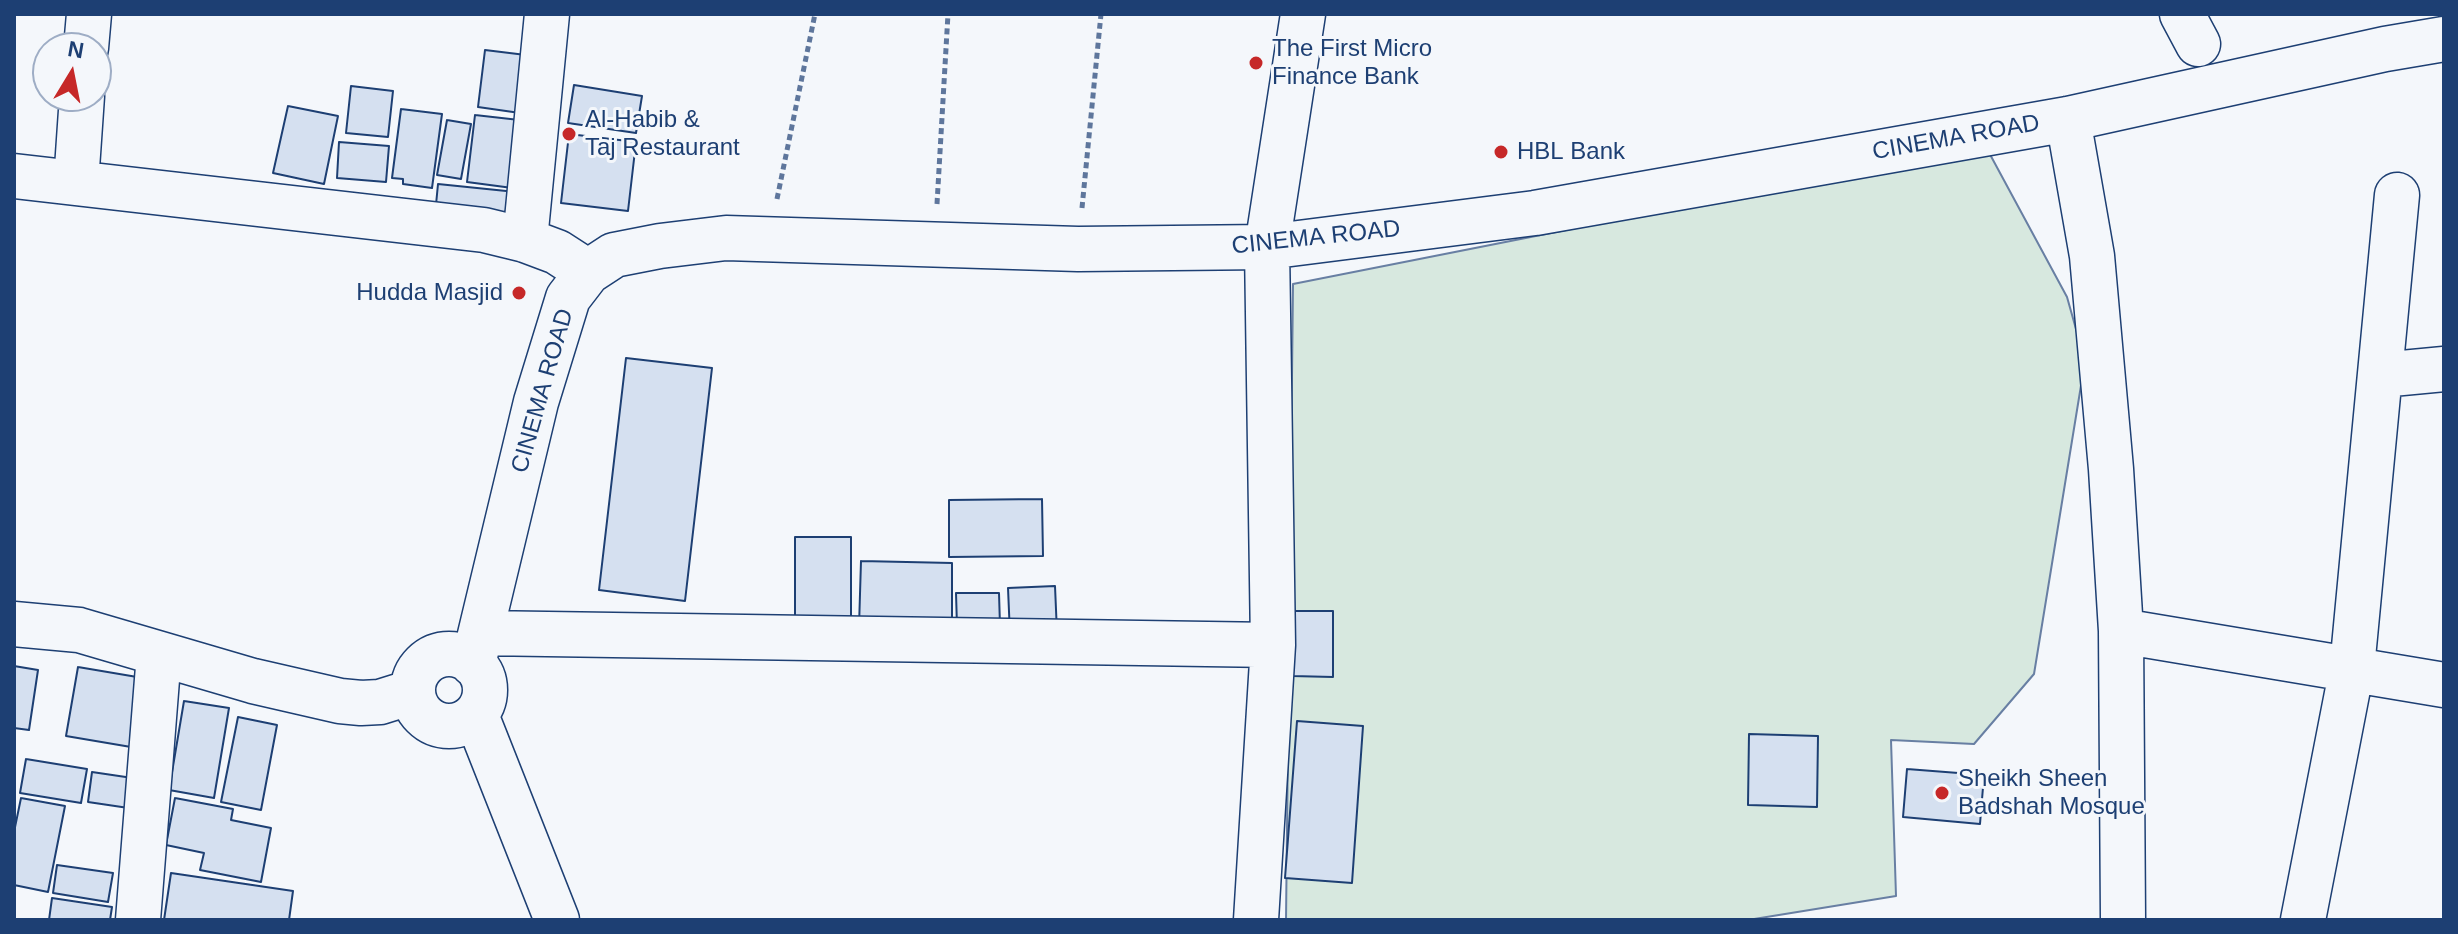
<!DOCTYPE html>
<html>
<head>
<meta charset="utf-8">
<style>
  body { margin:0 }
  #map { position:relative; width:2458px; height:934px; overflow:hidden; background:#f4f7fb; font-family:Helvetica,sans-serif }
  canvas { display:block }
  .frame { position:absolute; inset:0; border:16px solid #1d3f73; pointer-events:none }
  .north { position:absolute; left:32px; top:32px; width:80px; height:80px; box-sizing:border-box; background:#f4f7fb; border:2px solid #9eadc5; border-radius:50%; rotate:10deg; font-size:22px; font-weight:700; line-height:32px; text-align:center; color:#1d3f73 }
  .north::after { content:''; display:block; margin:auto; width:28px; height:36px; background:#c62828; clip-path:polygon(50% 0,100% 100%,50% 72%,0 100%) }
</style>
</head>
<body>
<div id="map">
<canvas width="2458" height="934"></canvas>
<div class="frame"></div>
<div class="north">N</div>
</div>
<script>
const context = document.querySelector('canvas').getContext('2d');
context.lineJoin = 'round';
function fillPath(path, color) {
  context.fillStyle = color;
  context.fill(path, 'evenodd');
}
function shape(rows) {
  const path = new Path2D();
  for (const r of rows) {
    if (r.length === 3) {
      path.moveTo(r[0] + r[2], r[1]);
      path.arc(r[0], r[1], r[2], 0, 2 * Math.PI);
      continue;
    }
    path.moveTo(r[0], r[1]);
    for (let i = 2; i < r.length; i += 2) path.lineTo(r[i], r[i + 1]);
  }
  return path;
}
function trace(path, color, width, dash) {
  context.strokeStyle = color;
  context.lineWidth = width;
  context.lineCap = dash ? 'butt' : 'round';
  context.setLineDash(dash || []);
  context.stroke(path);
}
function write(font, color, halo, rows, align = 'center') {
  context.font = font + ' Helvetica,sans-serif';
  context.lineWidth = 6;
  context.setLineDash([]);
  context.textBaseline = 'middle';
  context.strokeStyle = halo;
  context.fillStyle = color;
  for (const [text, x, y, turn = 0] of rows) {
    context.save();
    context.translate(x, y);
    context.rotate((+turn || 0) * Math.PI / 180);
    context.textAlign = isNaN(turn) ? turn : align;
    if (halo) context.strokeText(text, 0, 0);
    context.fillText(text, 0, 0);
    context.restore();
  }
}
const green = shape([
  [1986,147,2067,297,2085,361,2034,674,1974,744,1891,740,1896,896,1748,920,1286,920,1293,284,1986,147]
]);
fillPath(green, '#d7e8df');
trace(green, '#687fa3', 2);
const building = shape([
  [485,50,534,56,527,114,478,107,485,50],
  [574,85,642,96,636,133,568,123,574,85],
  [351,86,393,91,388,137,346,133,351,86],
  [288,106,338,116,324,184,273,173,288,106],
  [401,109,442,114,432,188,403,184,403,179,392,178,401,109],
  [475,115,528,121,520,189,467,182,475,115],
  [447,120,471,124,461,179,437,175,447,120],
  [569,134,636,142,628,211,561,203,569,134],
  [339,142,389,146,386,182,337,178,339,142],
  [438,184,516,192,512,223,435,215,438,184],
  [626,358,712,368,685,601,599,590,626,358],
  [1042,499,1043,556,949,557,949,500,1042,499],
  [795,537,851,537,851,636,795,635,795,537],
  [861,561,952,563,952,628,859,627,861,561],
  [1055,586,1057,633,1010,635,1008,588,1055,586],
  [956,593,999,593,1000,626,957,627,956,593],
  [1293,611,1333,611,1333,677,1292,676,1293,611],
  [14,666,38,670,29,730,14,728,14,666],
  [78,667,143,678,131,747,66,736,78,667],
  [184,701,229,708,214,798,169,790,184,701],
  [238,717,277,725,261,810,221,802,238,717],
  [1297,721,1363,726,1352,883,1285,878,1297,721],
  [1749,734,1818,736,1817,807,1748,805,1749,734],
  [26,759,87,769,81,803,20,793,26,759],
  [1907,769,1984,775,1980,824,1903,817,1907,769],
  [92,772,146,780,142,810,88,802,92,772],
  [21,798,65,806,48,892,14,885,14,832,21,798],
  [175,798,233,809,231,820,271,828,261,882,200,870,204,853,166,845,175,798],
  [57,865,113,873,108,902,53,893,57,865],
  [171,873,293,891,289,920,164,920,171,873],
  [52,898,112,907,110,920,49,920,52,898]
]);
fillPath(building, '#d5e0f0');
trace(building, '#1d3f73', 2);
const minor = shape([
  [2182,14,2198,44],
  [86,48,89,14],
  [2068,119,2092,256,2111,469,2121,631,2123,920],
  [14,176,484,230,525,240,557,252,588,272],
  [76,183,82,96],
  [525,240,547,14],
  [2381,375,2444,369],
  [14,624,79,630,253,681,340,701,361,703,380,702,412,692],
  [2121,631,2444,685],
  [481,633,1273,645],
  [449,690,36],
  [473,664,536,402,568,298,588,272,614,255,660,246,726,238,1078,249,1267,247,1535,213,2068,119,2385,49,2444,39],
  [476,715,557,920],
  [138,920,159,654],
  [1256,920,1273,645,1267,247,1303,14],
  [2303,920,2352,668,2397,195]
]);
trace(minor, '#1d3f73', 47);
trace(shape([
  [777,199,815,14],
  [937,204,948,14],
  [1082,208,1101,14]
]), '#5e769c', 5, [6, 4]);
trace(minor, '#f4f7fb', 44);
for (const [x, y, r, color] of [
  [1256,63,8,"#c62828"],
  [569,134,8,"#c62828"],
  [1501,152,8,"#c62828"],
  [519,293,8,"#c62828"],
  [1942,793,8,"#c62828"]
]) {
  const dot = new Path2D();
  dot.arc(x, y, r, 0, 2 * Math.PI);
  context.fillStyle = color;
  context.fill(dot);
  trace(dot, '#f4f7fb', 3);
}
write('24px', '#1d3f73', '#f4f7fb', [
  ["The First Micro",1272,49],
  ["Finance Bank",1272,77],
  ["Al-Habib &",585,120],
  ["Taj Restaurant",585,148],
  ["HBL Bank",1517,152],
  ["Hudda Masjid",503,293,"right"],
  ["Sheikh Sheen",1958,779],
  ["Badshah Mosque",1958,807]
], 'left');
write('24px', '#1d3f73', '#f4f7fb', [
  ["CINEMA ROAD",1956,138,-10],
  ["CINEMA ROAD",1316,238,-6],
  ["CINEMA ROAD",543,391,-74]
]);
</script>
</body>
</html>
